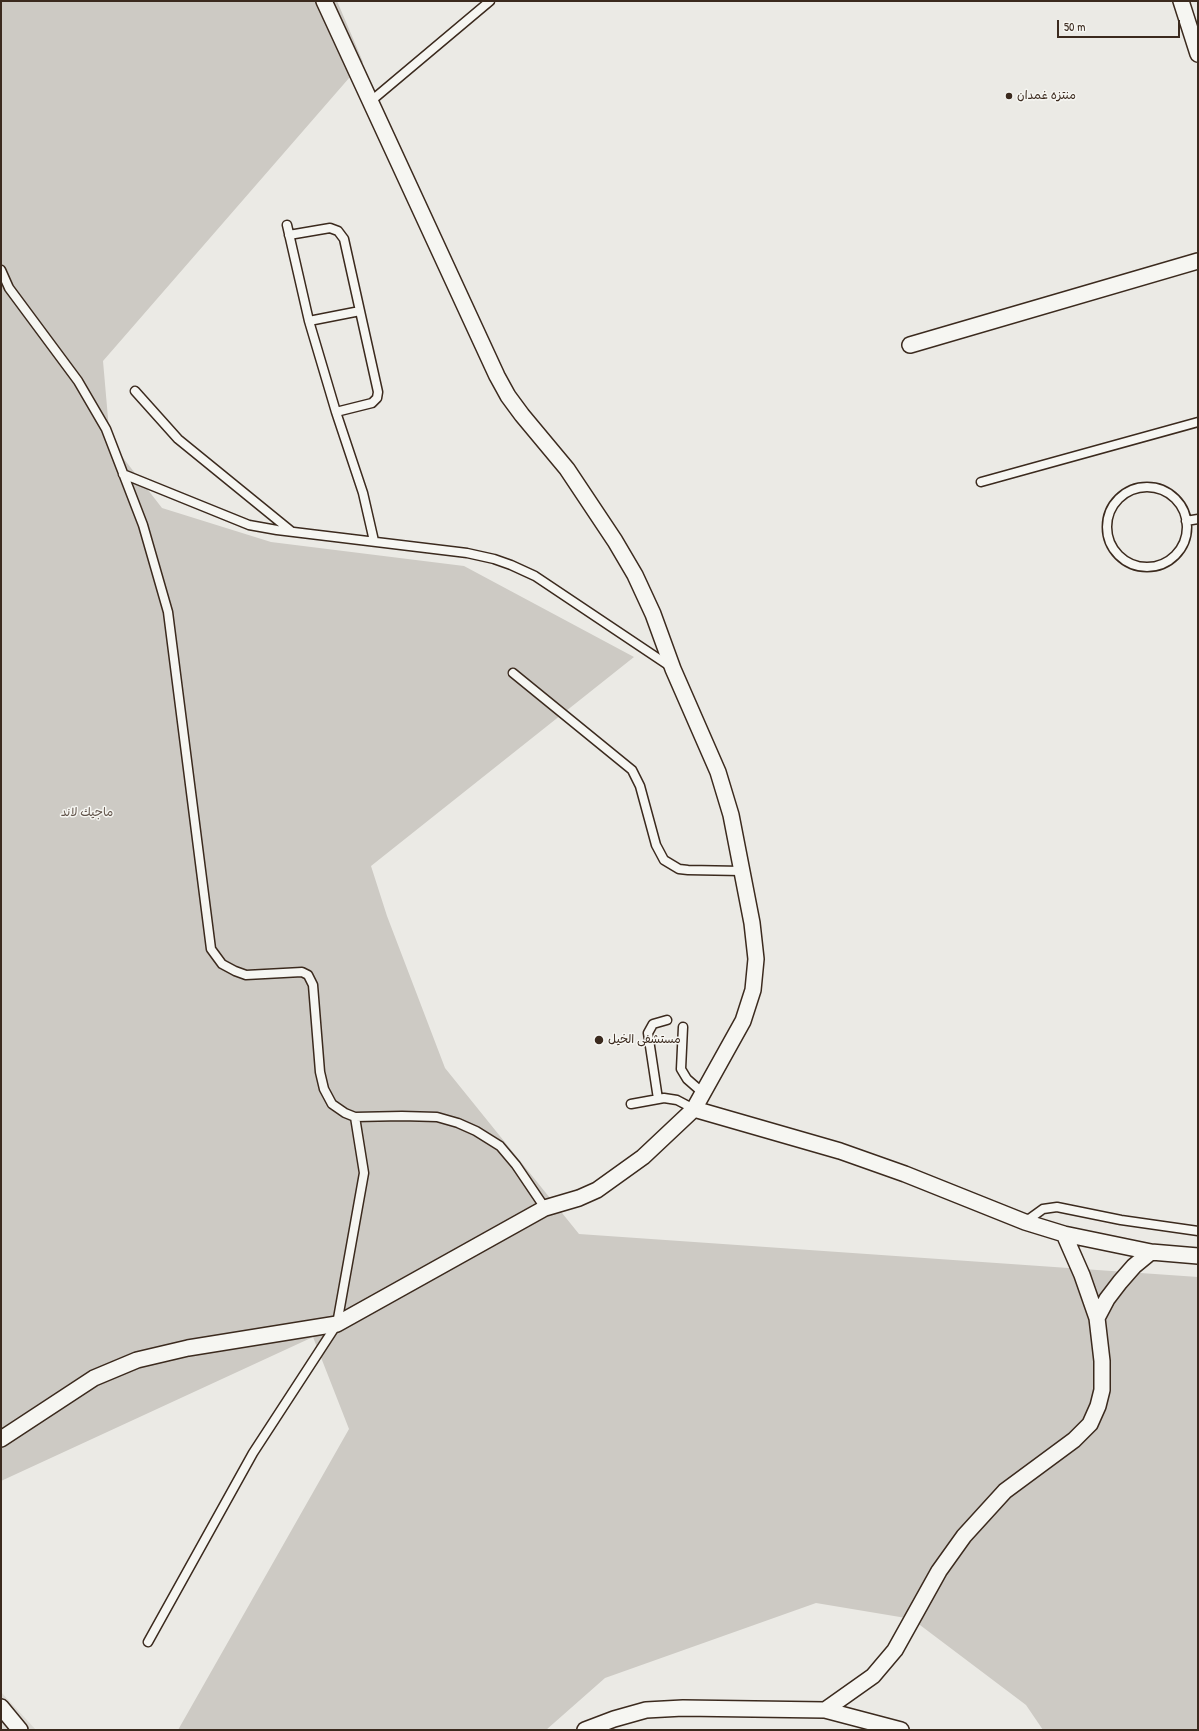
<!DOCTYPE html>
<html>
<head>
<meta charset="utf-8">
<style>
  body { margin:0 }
  #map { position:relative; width:1199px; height:1731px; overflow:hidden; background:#ebeae5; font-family:"Patrick Hand",sans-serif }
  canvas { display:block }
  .frame { position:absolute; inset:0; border:2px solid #3b2a1e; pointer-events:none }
  .scale { position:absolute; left:1057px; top:20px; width:123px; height:18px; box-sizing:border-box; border:2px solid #3b2a1e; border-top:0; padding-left:5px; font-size:12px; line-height:14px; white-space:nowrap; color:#3b2a1e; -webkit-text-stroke:3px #f6f6f2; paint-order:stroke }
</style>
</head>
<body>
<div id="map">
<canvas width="1199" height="1731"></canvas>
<div class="frame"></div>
<div class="scale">50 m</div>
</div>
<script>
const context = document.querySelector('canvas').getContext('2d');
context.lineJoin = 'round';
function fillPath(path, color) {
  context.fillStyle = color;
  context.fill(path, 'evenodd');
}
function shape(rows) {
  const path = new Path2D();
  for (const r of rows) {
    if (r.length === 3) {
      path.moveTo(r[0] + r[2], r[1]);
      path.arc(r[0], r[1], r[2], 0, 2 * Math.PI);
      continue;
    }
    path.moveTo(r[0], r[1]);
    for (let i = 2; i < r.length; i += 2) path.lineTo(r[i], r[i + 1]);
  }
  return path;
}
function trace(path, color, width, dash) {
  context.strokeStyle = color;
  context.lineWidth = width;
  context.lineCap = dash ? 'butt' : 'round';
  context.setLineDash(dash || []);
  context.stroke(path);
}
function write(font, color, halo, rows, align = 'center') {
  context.font = font + ' "Patrick Hand","Playpen Sans Arabic",sans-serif';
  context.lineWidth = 3;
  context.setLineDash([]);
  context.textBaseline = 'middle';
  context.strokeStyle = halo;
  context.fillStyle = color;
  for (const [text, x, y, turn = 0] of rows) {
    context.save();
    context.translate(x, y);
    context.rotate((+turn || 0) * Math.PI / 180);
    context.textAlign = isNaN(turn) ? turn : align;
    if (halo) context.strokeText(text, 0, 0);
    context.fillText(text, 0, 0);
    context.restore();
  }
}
fillPath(shape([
  [1,1692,36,1730,1,1730]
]), '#dcdad4');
fillPath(shape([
  [1,1,337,1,363,62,103,361,110,441,162,508,271,542,464,566,634,657,371,866,387,916,445,1068,579,1234,1198,1277,1198,1730,1043,1730,1026,1705,912,1619,816,1603,605,1678,546,1730,178,1730,349,1429,313,1337,1,1481]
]), '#cdcac4');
const service = shape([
  [371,101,490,1],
  [287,225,309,321,336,412,363,493,374,541],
  [289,235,330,228,338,231,344,239,378,392,377,398,372,403,336,412],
  [1,270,9,288,78,381,106,429,143,525,168,612,211,949,222,964,235,971,246,975,302,972,308,975,313,985,320,1072,324,1089,332,1104,345,1113,355,1117,402,1116,437,1117,458,1123,476,1131,500,1146,516,1165,545,1208],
  [309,321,360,311],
  [135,391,178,439,291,531],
  [123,474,249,525,277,530,467,553,494,559,511,565,535,576,671,667],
  [981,482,1198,422],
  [1147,527,40],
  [1186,521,1198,519],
  [513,673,632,770,640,786,656,845,664,860,679,869,688,870,742,871],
  [683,1027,681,1069,687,1079,703,1093],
  [658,1099,648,1033,653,1024,667,1020],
  [631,1104,664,1098,677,1100,694,1109],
  [1025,1222,1043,1209,1057,1207,1121,1220,1198,1231],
  [148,1642,253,1453,337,1324,364,1173,355,1117]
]);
const minor = shape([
  [1181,1,1198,54],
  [910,345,1198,261],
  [694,1109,840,1151,905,1174,1025,1222,1064,1234,1151,1252,1198,1256],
  [1097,1318,1107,1299,1120,1282,1134,1266,1151,1252],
  [1,1439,94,1378,137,1360,188,1348,337,1324,545,1208,579,1198,597,1190,643,1157,694,1109,743,1021,753,990,756,959,752,923,731,815,718,772,673,669,653,614,635,575,615,541,567,469,522,415,508,396,497,376,324,1],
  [1,1707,20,1730],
  [825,1710,873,1676,895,1650,939,1571,964,1536,1005,1491,1074,1440,1090,1424,1098,1406,1102,1390,1102,1361,1097,1318,1082,1275,1064,1234],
  [585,1730,614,1719,646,1710,683,1708,825,1710,901,1730]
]);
trace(service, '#3b2a1e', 11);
trace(minor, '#3b2a1e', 18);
trace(service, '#f6f6f2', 8);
trace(minor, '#f6f6f2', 15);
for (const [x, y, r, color] of [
  [1009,96,4,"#3b2a1e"],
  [599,1040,5,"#3b2a1e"]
]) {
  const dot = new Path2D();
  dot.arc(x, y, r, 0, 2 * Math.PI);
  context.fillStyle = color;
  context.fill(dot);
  trace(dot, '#f6f6f2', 1.5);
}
write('12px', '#3b2a1e', '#f6f6f2', [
  ["منتزه غمدان",1017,96],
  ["مستشفى الخيل",608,1040]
], 'left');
write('12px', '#605248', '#f6f6f2', [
  ["ماجيك لاند",87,813]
]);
</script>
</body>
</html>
